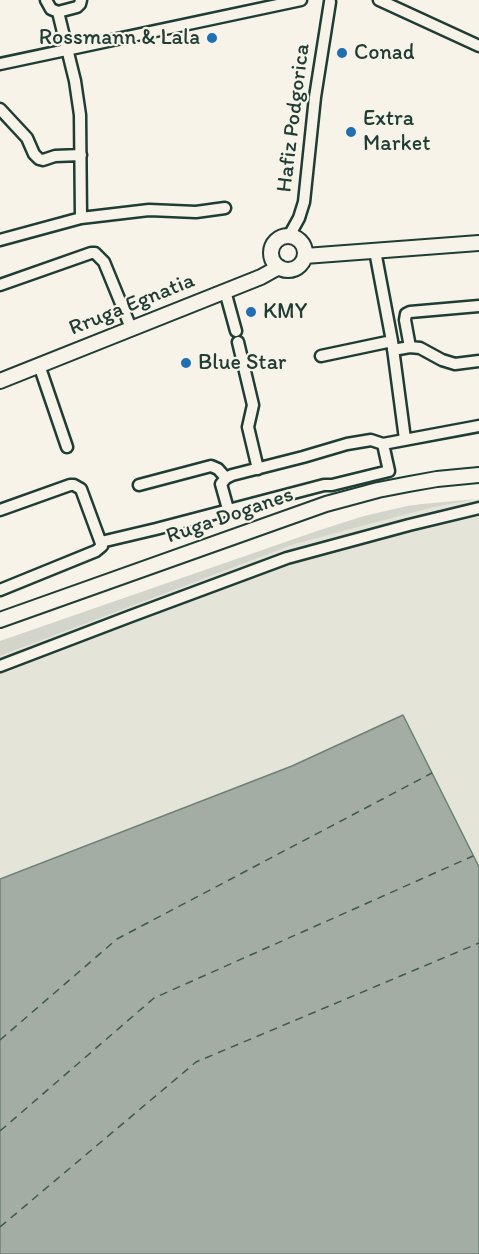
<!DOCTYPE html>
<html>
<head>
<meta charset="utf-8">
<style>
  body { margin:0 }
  canvas { display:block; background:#f7f3e8 }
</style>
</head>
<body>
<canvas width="479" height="1254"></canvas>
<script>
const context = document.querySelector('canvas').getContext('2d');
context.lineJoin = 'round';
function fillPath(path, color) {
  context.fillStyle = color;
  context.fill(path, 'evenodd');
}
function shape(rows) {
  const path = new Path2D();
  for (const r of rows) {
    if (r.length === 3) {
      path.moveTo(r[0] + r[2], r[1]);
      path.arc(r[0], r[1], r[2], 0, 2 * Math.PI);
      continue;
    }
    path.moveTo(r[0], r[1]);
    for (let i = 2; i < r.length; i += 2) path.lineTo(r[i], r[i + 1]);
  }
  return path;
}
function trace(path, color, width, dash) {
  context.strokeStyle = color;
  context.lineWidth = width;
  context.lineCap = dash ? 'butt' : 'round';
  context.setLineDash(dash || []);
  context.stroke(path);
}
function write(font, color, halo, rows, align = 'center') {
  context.font = font + ' Itim,sans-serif';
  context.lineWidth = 4.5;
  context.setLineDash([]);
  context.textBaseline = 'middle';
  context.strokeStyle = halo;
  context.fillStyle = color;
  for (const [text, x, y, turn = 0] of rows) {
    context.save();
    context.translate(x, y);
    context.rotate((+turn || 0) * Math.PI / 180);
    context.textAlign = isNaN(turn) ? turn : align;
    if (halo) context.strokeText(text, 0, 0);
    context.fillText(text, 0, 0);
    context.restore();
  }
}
fillPath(shape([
  [479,499,479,867,403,715,292,766,0,879,0,656,295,544,430,508]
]), '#e5e4d9');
fillPath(shape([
  [477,499,430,508,295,544,0,656,0,641,320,530,364,516,407,506,422,504]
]), '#d3d5ca');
const water = shape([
  [403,715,479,867,479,1254,0,1254,0,879,292,766,403,715]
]);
fillPath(water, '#a4ada3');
trace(water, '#6f8077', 1.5);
trace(shape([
  [0,1040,117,939,432,773],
  [0,1131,154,998,473,856],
  [0,1227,196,1062,479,943]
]), '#405950', 1.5, [8, 6]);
const minor = shape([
  [46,0,51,9,58,12,75,81,80,115,81,218],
  [379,0,479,46],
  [58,12,77,7,80,4,81,0],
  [0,64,301,0],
  [0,109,27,138,34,154,39,159,43,160,55,156,81,155],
  [289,236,299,218,304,202,315,97,330,2],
  [0,240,81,218,149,210,196,212,225,208],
  [375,251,392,341,405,439],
  [0,285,91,253,95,253,104,262,131,328],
  [225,291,236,331],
  [238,342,253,405,248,427,258,469],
  [410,347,405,320,406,314,410,312,479,306],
  [393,350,410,347,420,348,442,360,455,364,479,361],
  [321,356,392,341],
  [39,365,67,447],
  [139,485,211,466,218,469,226,478],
  [228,509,221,484,226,478,232,475,303,457,347,444,371,440,383,444,479,426],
  [0,510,70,485,74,485,81,489,102,546,96,551,0,590],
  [101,542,156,529,324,485,332,485,389,471,383,444],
  [0,666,131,616,287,558,409,525,479,508]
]);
const major = shape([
  [288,253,17],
  [305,256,479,243],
  [0,381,261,277,279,267],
  [0,620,326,504,378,490,409,484,437,479,479,475]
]);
trace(minor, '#1f3d34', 15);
trace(major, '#1f3d34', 18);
trace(minor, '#f7f3e8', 10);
trace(major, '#f7f3e8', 14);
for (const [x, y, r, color] of [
  [212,38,6,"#1f6fb2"],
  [342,53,6,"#1f6fb2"],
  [351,132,6,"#1f6fb2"],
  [251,312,6,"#1f6fb2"],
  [186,363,6,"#1f6fb2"]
]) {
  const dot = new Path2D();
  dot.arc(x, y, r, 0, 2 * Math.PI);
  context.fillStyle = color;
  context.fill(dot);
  trace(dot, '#f7f3e8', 2);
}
write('22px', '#1f3d34', '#f7f3e8', [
  ["Rossmann & Lala",200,38,"right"],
  ["Conad",354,53],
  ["Extra",363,119],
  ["Market",363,144],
  ["KMY",263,312],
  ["Blue Star",198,363]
], 'left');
write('22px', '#1f3d34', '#f7f3e8', [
  ["Hafiz Podgorica",294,118,-83],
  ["Rruga Egnatia",132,305,-22],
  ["Ruga Doganes",230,516,-19]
]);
</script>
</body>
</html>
